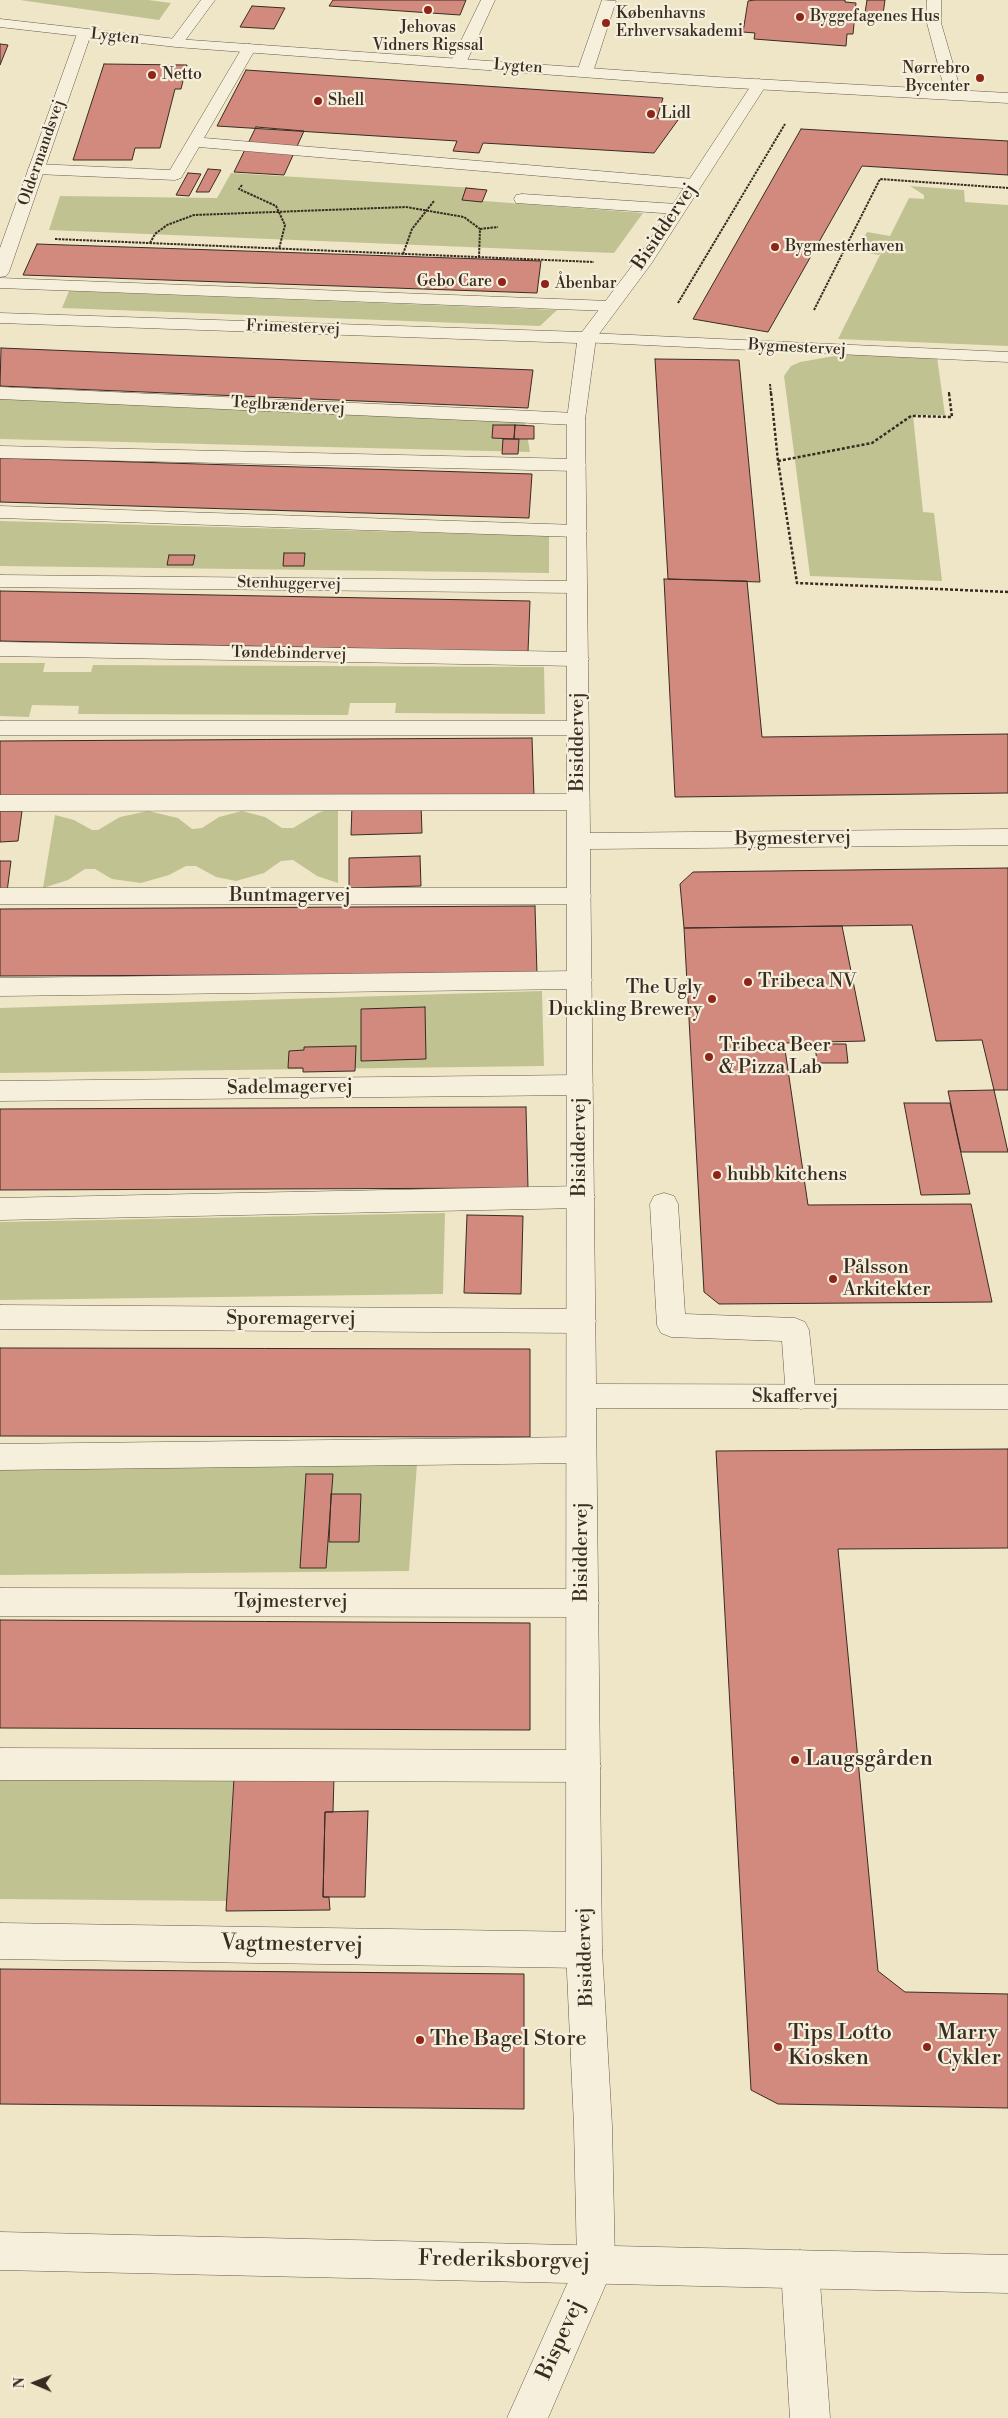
<!DOCTYPE html>
<html>
<head>
<meta charset="utf-8">
<style>
  body { margin:0 }
  #map { position:relative; width:1008px; height:2418px; overflow:hidden; background:#efe6c7; font-family:"Libre Bodoni",serif }
  canvas { display:block }
  .north { position:absolute; left:10px; top:2358px; width:50px; height:50px; -webkit-text-stroke:4px #f5efdb; paint-order:stroke; rotate:271deg; font-size:14px; font-weight:700; line-height:20px; text-align:center; color:#382c22 }
  .north::after { content:''; display:block; margin:auto; width:18px; height:22px; background:#382c22; clip-path:polygon(50% 0,100% 100%,50% 72%,0 100%) }
</style>
</head>
<body>
<div id="map">
<canvas width="1008" height="2418"></canvas>
<div class="north">N</div>
</div>
<script>
const context = document.querySelector('canvas').getContext('2d');
context.lineJoin = 'round';
function fillPath(path, color) {
  context.fillStyle = color;
  context.fill(path, 'evenodd');
}
function shape(rows) {
  const path = new Path2D();
  for (const r of rows) {
    path.moveTo(r[0], r[1]);
    for (let i = 2; i < r.length; i += 2) path.lineTo(r[i], r[i + 1]);
  }
  return path;
}
function trace(path, color, width, dash) {
  context.strokeStyle = color;
  context.lineWidth = width;
  context.lineCap = dash ? 'butt' : 'round';
  context.setLineDash(dash || []);
  context.stroke(path);
}
function write(font, color, halo, rows, align = 'center') {
  context.font = font + ' "Libre Bodoni",serif';
  context.lineWidth = 4.5;
  context.setLineDash([]);
  context.textBaseline = 'middle';
  context.strokeStyle = halo;
  context.fillStyle = color;
  for (const [text, x, y, turn = 0] of rows) {
    context.save();
    context.translate(x, y);
    context.rotate((+turn || 0) * Math.PI / 180);
    context.textAlign = isNaN(turn) ? turn : align;
    if (halo) context.strokeText(text, 0, 0);
    context.fillText(text, 0, 0);
    context.restore();
  }
}
fillPath(shape([
  [20,0,148,0,171,3,159,20],
  [231,173,475,188,471,200,643,213,614,253,49,230,60,196,217,198],
  [910,186,964,190,965,202,1008,205,1008,346,838,339,889,237,879,255,857,251,867,232,890,236,909,198,924,199,924,195],
  [69,291,557,310,540,326,62,308],
  [846,354,937,357,945,415,913,415,923,512,934,513,942,581,810,576,784,376,791,366,800,362],
  [0,398,525,422,530,452,0,439],
  [0,521,549,536,549,573,0,566],
  [0,663,45,663,43,672,91,672,93,665,544,667,545,714,395,713,396,703,350,703,348,715,78,714,79,706,32,705,29,717,0,716],
  [338,805,338,883,317,876,293,860,281,861,264,873,236,881,216,877,196,866,186,866,169,875,141,883,112,879,95,869,85,869,68,880,43,888,55,815,74,820,92,830,98,830,120,817,148,811,178,818,192,829,202,828,219,817,242,811,265,817,282,828,293,828,318,813],
  [542,991,544,1066,0,1073,0,1008],
  [445,1213,443,1294,0,1300,0,1222],
  [417,1464,409,1571,0,1575,0,1467],
  [234,1778,227,1901,0,1899,0,1779]
]), '#c0c391');
const building = shape([
  [333,0,466,0,460,15,329,6,333,0],
  [754,0,845,0,845,2,856,3,853,34,847,34,846,46,754,39,755,33,743,32,748,1,754,0],
  [867,0,885,0,883,14,865,13,867,0],
  [252,6,285,8,274,29,240,27,252,6],
  [0,44,8,45,0,65,0,44],
  [104,64,187,65,181,89,175,89,160,148,135,148,132,160,73,160,104,64],
  [246,70,663,98,657,118,678,120,654,153,483,143,479,153,453,151,457,141,217,126,246,70],
  [256,127,304,131,284,175,234,172,256,127],
  [801,129,1008,141,1008,175,862,166,768,332,693,319,801,129],
  [208,169,221,170,209,192,196,192,208,169],
  [188,173,201,174,189,196,176,195,188,173],
  [466,188,487,190,482,202,462,200,466,188],
  [37,244,541,261,537,293,23,275,37,244],
  [1,348,533,370,528,408,0,386,1,348],
  [655,359,739,360,760,582,668,579,655,359],
  [493,425,515,425,514,439,492,438,493,425],
  [515,425,534,426,534,439,514,439,515,425],
  [503,439,519,439,518,454,502,454,503,439],
  [0,458,532,474,529,518,0,502,0,458],
  [284,553,305,553,304,566,283,566,284,553],
  [169,555,195,555,193,565,167,565,169,555],
  [664,579,747,581,762,737,1008,734,1008,793,675,797,664,579],
  [0,591,530,601,528,652,0,641,0,591],
  [532,738,534,796,0,799,0,741,532,738],
  [421,804,422,833,351,835,352,805,421,804],
  [0,811,22,811,18,841,0,842,0,811],
  [420,856,421,886,349,888,349,858,420,856],
  [0,861,11,861,7,892,0,892,0,861],
  [1008,868,1008,1090,994,1090,982,1040,936,1041,912,925,684,928,680,884,693,872,1008,868],
  [535,906,537,974,0,976,0,909,535,906],
  [842,926,865,1041,784,1043,808,1205,971,1204,992,1302,719,1304,704,1292,684,928,842,926],
  [425,1007,426,1059,361,1061,361,1009,425,1007],
  [815,1044,846,1044,848,1063,817,1063,815,1044],
  [356,1046,355,1071,303,1072,303,1068,288,1068,289,1051,304,1050,304,1047,356,1046],
  [994,1090,1008,1152,961,1152,948,1091,994,1090],
  [904,1103,950,1103,970,1194,921,1195,904,1103],
  [526,1107,528,1188,0,1190,0,1109,526,1107],
  [467,1215,523,1216,521,1294,464,1293,467,1215],
  [0,1348,530,1349,530,1437,0,1436,0,1348],
  [1008,1449,1008,1548,838,1549,878,1971,905,1992,1008,1994,1008,2108,778,2104,751,2090,716,1451,1008,1449],
  [306,1474,333,1474,326,1568,300,1568,306,1474],
  [331,1494,361,1494,359,1542,329,1542,331,1494],
  [0,1620,530,1623,530,1730,0,1728,0,1620],
  [334,1777,333,1812,325,1812,323,1897,329,1897,330,1910,226,1911,234,1778,334,1777],
  [368,1811,365,1897,323,1897,325,1812,368,1811],
  [0,1969,524,1974,524,2109,0,2104,0,1969]
]);
fillPath(building, '#d2897e');
trace(building, '#382c22', 1);
const service = shape([
  [201,0,215,0,181,46,171,46,169,43,201,0],
  [481,0,495,0,466,63,463,66,453,66,450,63,481,0],
  [602,0,616,1,593,72,590,75,580,75,577,72,602,0],
  [927,0,941,0,941,23,962,95,959,98,949,98,946,95,927,23,927,0],
  [249,44,256,48,204,138,694,179,700,181,702,184,700,187,694,189,199,147,181,178,175,180,36,174,30,172,28,169,30,166,36,164,170,170,242,48,249,44],
  [522,194,677,204,683,205,685,209,683,213,677,214,516,203,514,199,516,195,522,194],
  [0,278,610,301,616,302,619,306,616,310,610,311,0,288,0,278],
  [587,333,1008,352,1008,362,581,342,578,338,581,334,587,333],
  [0,387,576,413,583,415,585,419,583,423,576,425,0,399,0,387],
  [0,446,576,459,583,461,586,465,583,469,576,471,0,458,0,446],
  [0,506,577,525,584,527,587,531,584,535,577,537,0,518,0,506],
  [0,575,577,581,584,583,587,587,584,591,577,593,0,587,0,575],
  [0,642,578,652,586,654,589,659,586,664,578,666,0,656,0,642],
  [0,721,578,721,586,723,589,728,586,733,578,735,0,735,0,721],
  [578,794,586,797,590,802,586,807,578,810,0,811,0,795,578,794],
  [0,888,579,888,588,890,591,896,588,902,579,904,0,904,0,888],
  [579,971,588,974,592,980,588,986,579,989,0,996,0,978,579,971],
  [580,1075,589,1078,593,1085,589,1092,580,1095,0,1101,0,1081,580,1075],
  [581,1186,591,1190,595,1197,591,1204,581,1208,0,1220,0,1198,581,1186],
  [664,1193,674,1196,678,1204,685,1314,795,1318,805,1322,809,1330,816,1397,811,1406,801,1409,791,1406,786,1397,782,1341,671,1337,661,1333,657,1325,650,1204,654,1196,664,1193],
  [0,1305,582,1309,592,1313,596,1321,592,1329,582,1333,0,1329,0,1305],
  [581,1437,592,1441,596,1450,592,1459,581,1463,0,1470,0,1444,581,1437],
  [0,1588,583,1589,594,1593,599,1603,594,1613,583,1617,0,1616,0,1588],
  [0,1748,584,1750,596,1755,601,1766,596,1777,584,1782,0,1780,0,1748],
  [0,1923,584,1932,597,1937,602,1950,597,1963,584,1968,0,1959,0,1923],
  [800,2250,814,2255,819,2269,830,2418,790,2418,781,2269,786,2255,800,2250]
]);
const minor = shape([
  [84,30,91,34,9,272,6,276,0,277,0,248,77,34,84,30],
  [759,79,767,84,651,264,596,338,585,419,590,833,1008,829,1008,845,590,849,596,1384,1008,1385,1008,1409,596,1408,602,1950,612,2126,615,2263,548,2418,507,2418,577,2262,574,2126,566,1950,567,419,577,343,0,323,0,313,582,332,635,262,754,81,759,79]
]);
const tertiary = shape([
  [0,19,176,39,717,77,1008,93,1008,103,717,87,176,47,0,27,0,19],
  [0,2232,1008,2255,1008,2293,0,2270,0,2232]
]);
trace(service, '#665a4b', 1);
trace(minor, '#665a4b', 1);
trace(tertiary, '#665a4b', 1);
trace(shape([
  [242,185,239,189,276,206,285,225,279,249],
  [480,229,498,227],
  [55,239,594,262],
  [150,243,155,234,167,225,194,215,406,207,464,217,480,229,479,257],
  [403,254,412,229,434,201],
  [678,303,785,124],
  [814,310,880,179,1008,188],
  [770,384,771,395],
  [949,392,949,395]
]), '#382c22', 2, [2.5, 1]);
trace(shape([
  [771,393,778,461,797,583,1008,592],
  [778,461,872,443,911,416,952,417,949,393]
]), '#382c22', 2.5, [3, 2]);
fillPath(service, '#f5efdb');
fillPath(minor, '#f5efdb');
fillPath(tertiary, '#f5efdb');
for (const [x, y, r, color] of [
  [428,10,5,"#8f2418"],
  [800,17,5,"#8f2418"],
  [606,23,5,"#8f2418"],
  [152,75,5,"#8f2418"],
  [980,78,5,"#8f2418"],
  [318,101,5,"#8f2418"],
  [651,114,5,"#8f2418"],
  [775,247,5,"#8f2418"],
  [502,282,5,"#8f2418"],
  [545,284,5,"#8f2418"],
  [748,982,5,"#8f2418"],
  [712,999,5,"#8f2418"],
  [709,1057,5,"#8f2418"],
  [717,1175,5,"#8f2418"],
  [833,1279,5,"#8f2418"],
  [795,1760,5,"#8f2418"],
  [420,2040,5,"#8f2418"],
  [778,2047,5,"#8f2418"],
  [927,2047,5,"#8f2418"]
]) {
  const dot = new Path2D();
  dot.arc(x, y, r, 0, 2 * Math.PI);
  context.fillStyle = color;
  context.fill(dot);
  trace(dot, '#f5efdb', 2);
}
write('16px', '#382c22', '#f5efdb', [
  ["Københavns",616,14],
  ["Erhvervsakademi",616,32],
  ["Byggefagenes Hus",810,17],
  ["Jehovas",428,28,"center"],
  ["Vidners Rigssal",428,46,"center"],
  ["Nørrebro",970,69,"right"],
  ["Bycenter",970,87,"right"],
  ["Netto",162,75],
  ["Shell",328,101],
  ["Lidl",661,114],
  ["Bygmesterhaven",785,247],
  ["Gebo Care",492,282,"right"],
  ["Åbenbar",555,284]
], 'left');
write('16px', '#382c22', '#f5efdb', [
  ["Lygten",115,37,6],
  ["Lygten",518,67,4],
  ["Oldermandsvej",42,153,-71],
  ["Frimestervej",293,328,2],
  ["Bygmestervej",797,348,3],
  ["Teglbrændervej",288,406,3],
  ["Stenhuggervej",289,584,1],
  ["Tøndebindervej",289,654,1]
]);
write('19px', '#382c22', '#f5efdb', [
  ["Bisiddervej",665,227,-56],
  ["Bisiddervej",578,742,-90],
  ["Bygmestervej",793,839,-1],
  ["Buntmagervej",290,896],
  ["Sadelmagervej",290,1088,-1],
  ["Bisiddervej",580,1147,-90],
  ["Sporemagervej",291,1319],
  ["Skaffervej",795,1397],
  ["Bisiddervej",582,1552,-90],
  ["Tøjmestervej",291,1602],
  ["Bisiddervej",586,1957,-92]
]);
write('19px', '#382c22', '#f5efdb', [
  ["Tribeca NV",758,982],
  ["The Ugly",702,988,"right"],
  ["Duckling Brewery",702,1010,"right"],
  ["Tribeca Beer",719,1046],
  ["& Pizza Lab",719,1068],
  ["hubb kitchens",727,1175],
  ["Pålsson",843,1268],
  ["Arkitekter",843,1290]
], 'left');
write('22px', '#382c22', '#f5efdb', [
  ["Laugsgården",805,1760],
  ["Tips Lotto",788,2034],
  ["Kiosken",788,2059],
  ["Marry",937,2034],
  ["Cykler",937,2059],
  ["The Bagel Store",430,2040]
], 'left');
write('22px', '#382c22', '#f5efdb', [
  ["Vagtmestervej",292,1945,1],
  ["Frederiksborgvej",504,2261,1],
  ["Bispevej",561,2340,-66]
]);
</script>
</body>
</html>
